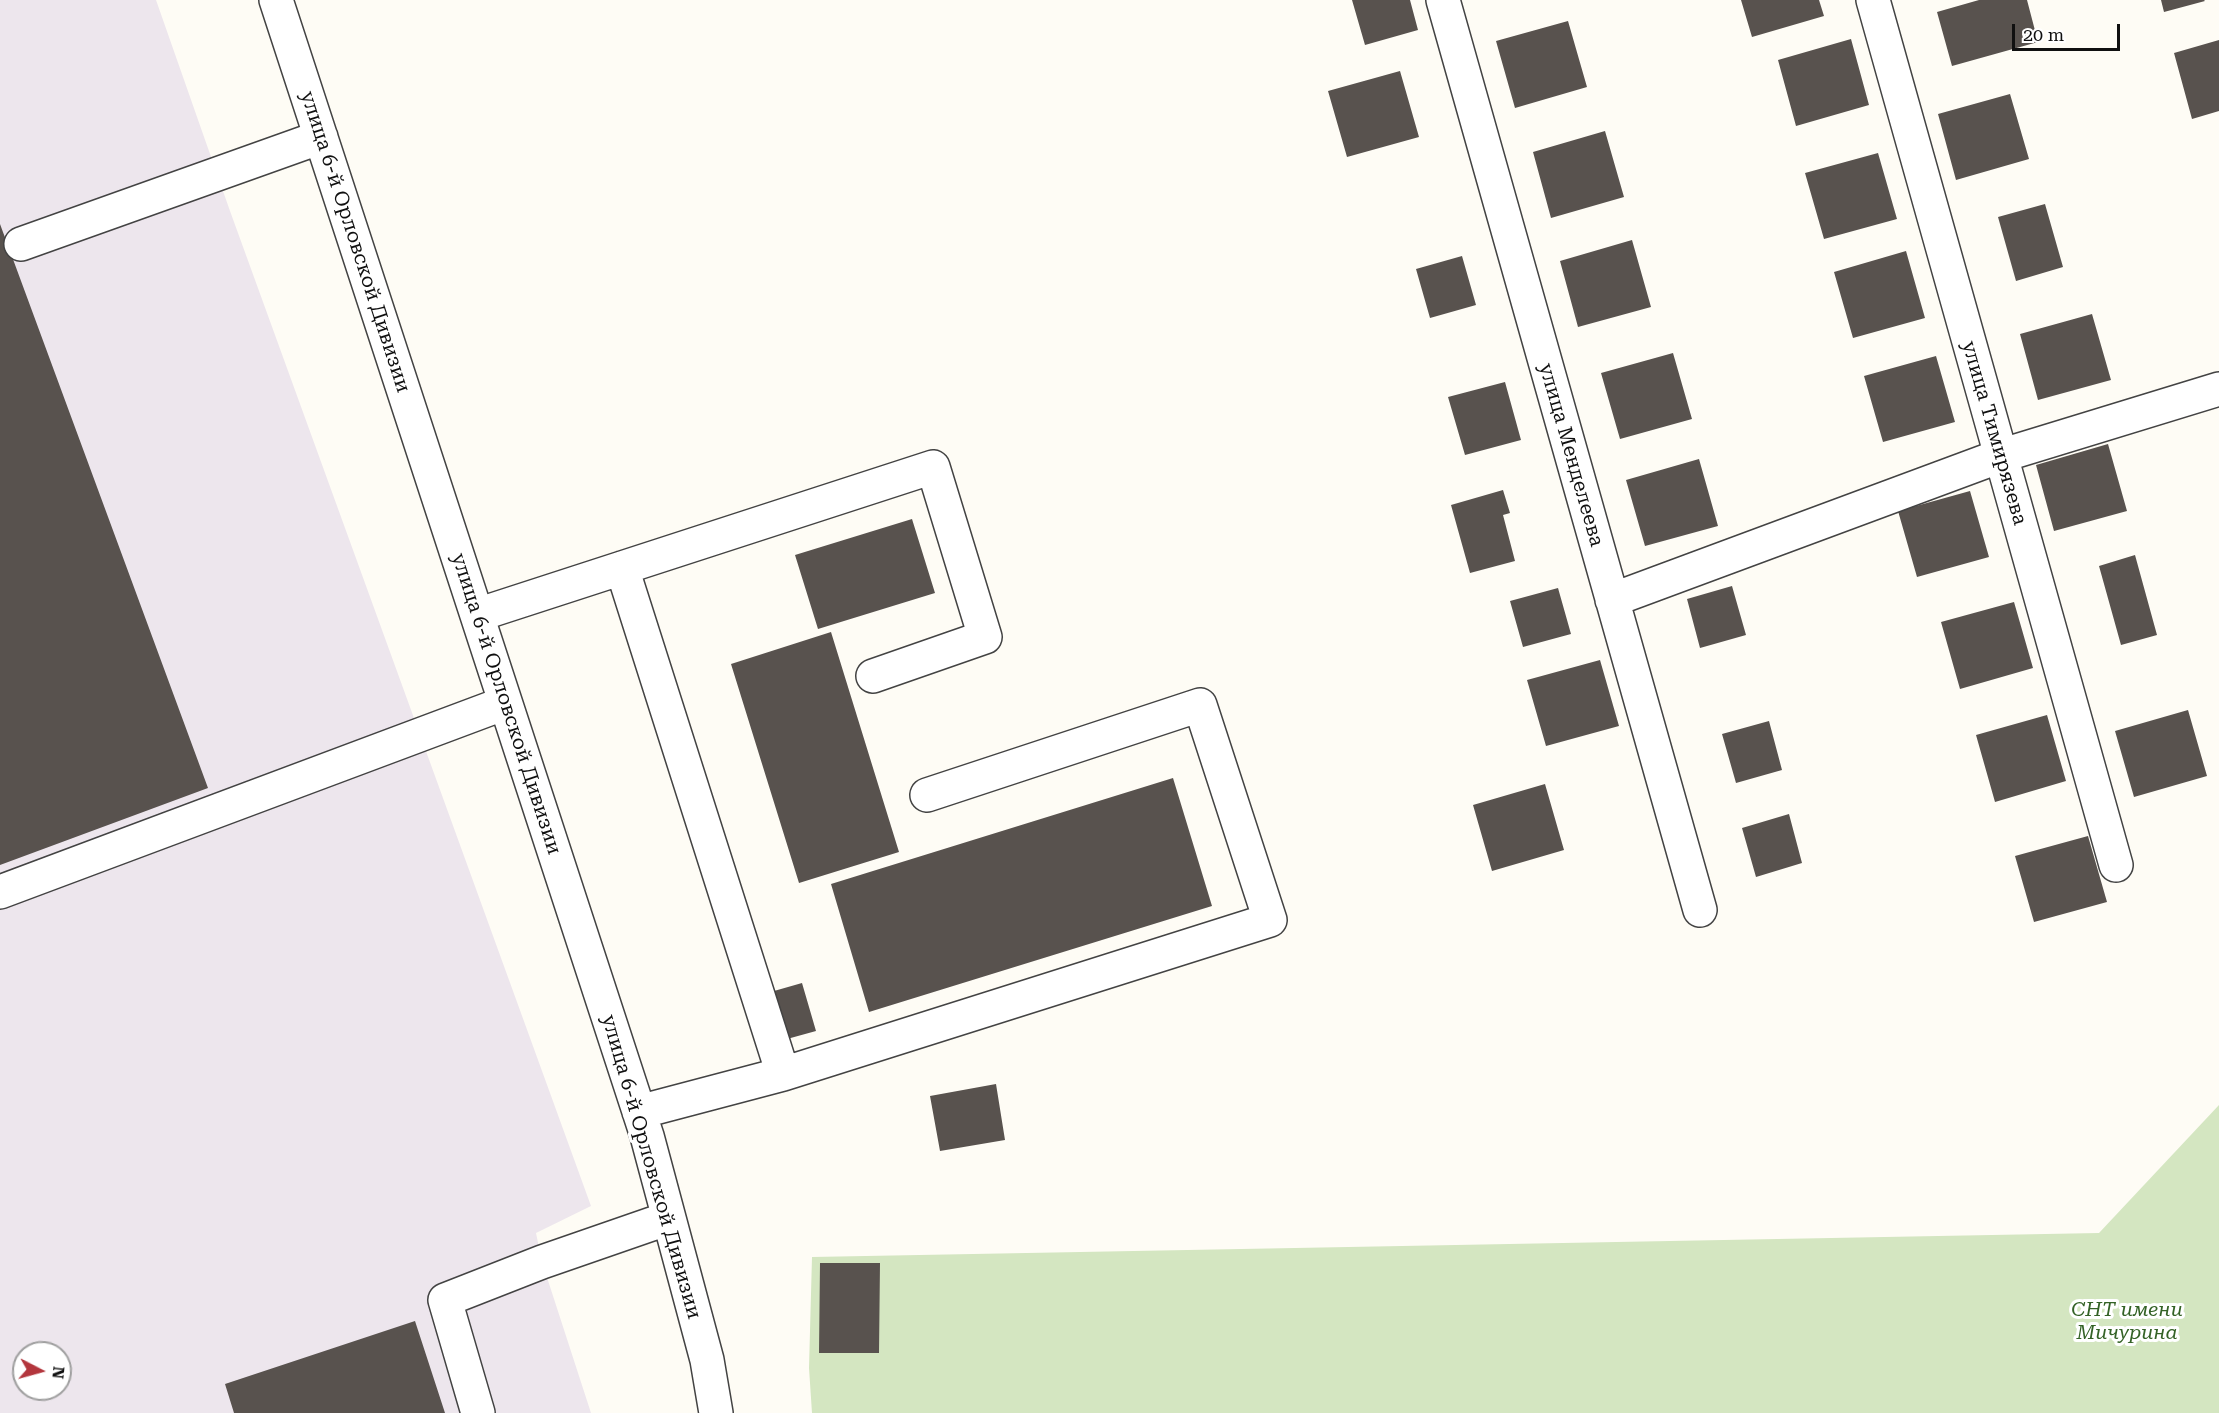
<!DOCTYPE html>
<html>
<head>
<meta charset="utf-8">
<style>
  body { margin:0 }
  #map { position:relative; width:2219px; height:1413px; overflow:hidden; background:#fefcf5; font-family:"Roboto Serif",serif }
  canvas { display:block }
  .north { position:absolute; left:12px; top:1341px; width:60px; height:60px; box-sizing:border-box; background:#fff; border:2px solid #9f9f9f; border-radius:50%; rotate:96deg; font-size:16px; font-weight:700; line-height:24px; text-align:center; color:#101010 }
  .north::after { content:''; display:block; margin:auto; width:21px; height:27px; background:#b3363d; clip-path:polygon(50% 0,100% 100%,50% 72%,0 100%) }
  .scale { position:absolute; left:2012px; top:24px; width:108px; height:27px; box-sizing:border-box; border:3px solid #101010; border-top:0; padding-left:8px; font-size:18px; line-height:21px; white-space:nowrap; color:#101010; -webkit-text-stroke:4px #fff; paint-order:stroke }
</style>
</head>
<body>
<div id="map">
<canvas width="2219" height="1413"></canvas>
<div class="north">N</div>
<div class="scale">20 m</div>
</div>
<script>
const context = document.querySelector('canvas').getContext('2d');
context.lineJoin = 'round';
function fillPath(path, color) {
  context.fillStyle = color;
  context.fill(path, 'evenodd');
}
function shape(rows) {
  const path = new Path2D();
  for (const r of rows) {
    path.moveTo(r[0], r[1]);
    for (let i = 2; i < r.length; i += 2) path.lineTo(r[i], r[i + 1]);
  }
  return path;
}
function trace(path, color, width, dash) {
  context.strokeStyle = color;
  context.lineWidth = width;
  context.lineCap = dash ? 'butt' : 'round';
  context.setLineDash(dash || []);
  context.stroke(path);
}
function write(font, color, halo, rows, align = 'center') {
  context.font = font + ' "Roboto Serif",serif';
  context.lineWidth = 6;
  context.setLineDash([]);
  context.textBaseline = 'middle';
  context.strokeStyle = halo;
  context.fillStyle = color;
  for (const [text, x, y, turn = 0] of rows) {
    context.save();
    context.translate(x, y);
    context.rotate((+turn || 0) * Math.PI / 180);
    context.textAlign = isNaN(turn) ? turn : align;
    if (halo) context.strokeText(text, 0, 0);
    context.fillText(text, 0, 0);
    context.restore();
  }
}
fillPath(shape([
  [0,0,156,0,230,211,591,1206,536,1233,542,1262,591,1413,0,1413],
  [24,1353,60,1353,60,1389,24,1389]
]), '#ede6ed');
fillPath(shape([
  [2219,1105,2219,1413,812,1413,809,1368,812,1257,2099,1233]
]), '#d4e6c1');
fillPath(shape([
  [1352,0,1410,0,1418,30,1365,45],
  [1741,0,1819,0,1824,16,1752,37],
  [1979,0,2027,0,2038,42,1952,66,1937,12],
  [2161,0,2204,0,2205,1,2164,12],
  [1568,21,1587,87,1515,108,1496,41],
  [1851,39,1869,105,1796,126,1778,60],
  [2219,40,2219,111,2192,119,2174,53],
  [1400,71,1419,137,1347,157,1328,91],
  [2010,94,2029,159,1956,180,1938,114],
  [1605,131,1624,197,1551,218,1533,152],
  [1878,153,1897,219,1824,239,1805,173],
  [2045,204,2063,267,2016,281,1998,217],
  [0,224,208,788,0,865],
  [1632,240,1651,307,1578,327,1560,261],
  [1906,251,1925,318,1853,338,1834,272],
  [1462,256,1476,305,1430,318,1416,269],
  [2092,314,2111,380,2038,400,2020,334],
  [1673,353,1692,419,1620,439,1601,373],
  [1936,356,1955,422,1883,442,1864,376],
  [1505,382,1521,440,1465,455,1448,397],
  [2108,444,2127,511,2054,531,2036,465],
  [1699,459,1718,526,1645,546,1626,480],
  [1503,490,1510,513,1503,515,1515,561,1470,573,1451,505],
  [1970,491,1989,557,1917,577,1898,511],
  [912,519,935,593,818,629,795,555],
  [2135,555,2157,635,2121,645,2099,566],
  [1732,586,1746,635,1700,648,1687,599],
  [1558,588,1571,634,1523,647,1510,601],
  [2014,602,2033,668,1960,689,1941,622],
  [831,632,899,852,799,883,731,664],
  [1600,660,1619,726,1546,746,1527,680],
  [2188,710,2207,776,2134,797,2115,731],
  [2047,715,2066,781,1995,802,1976,735],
  [1769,721,1782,770,1736,783,1722,734],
  [1173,778,1212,906,869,1012,831,884],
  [1545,784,1564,850,1492,871,1473,805],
  [1789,814,1802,863,1756,877,1742,828],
  [2088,836,2107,902,2034,922,2015,856],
  [802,983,816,1031,787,1039,774,991],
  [996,1084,1005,1140,940,1151,930,1096],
  [820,1263,880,1263,879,1353,819,1353],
  [415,1321,445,1413,234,1413,225,1384]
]), '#58524e');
const minor = shape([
  [276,0,647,1136,707,1360,716,1413],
  [1443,0,1700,910],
  [1873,0,2116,865],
  [21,244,321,137],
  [622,568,783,1074],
  [1612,600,2000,456,2219,389],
  [477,615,933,467,985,637,873,676],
  [0,892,505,703],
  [639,1112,783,1074,1270,920,1200,705,927,795],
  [478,1413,445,1300,542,1262,669,1218]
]);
trace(minor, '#434343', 36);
trace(minor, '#fff', 33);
write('20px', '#101010', '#fff', [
  ["улица 6-й Орловской Дивизии",355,242,72],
  ["улица Тимирязева",1994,433,74],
  ["улица Менделеева",1571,455,74],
  ["улица 6-й Орловской Дивизии",506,704,72],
  ["улица 6-й Орловской Дивизии",651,1167,74]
]);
write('italic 20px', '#346226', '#fff', [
  ["СНТ имени",2127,1310],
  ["Мичурина",2127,1333]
]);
</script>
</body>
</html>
